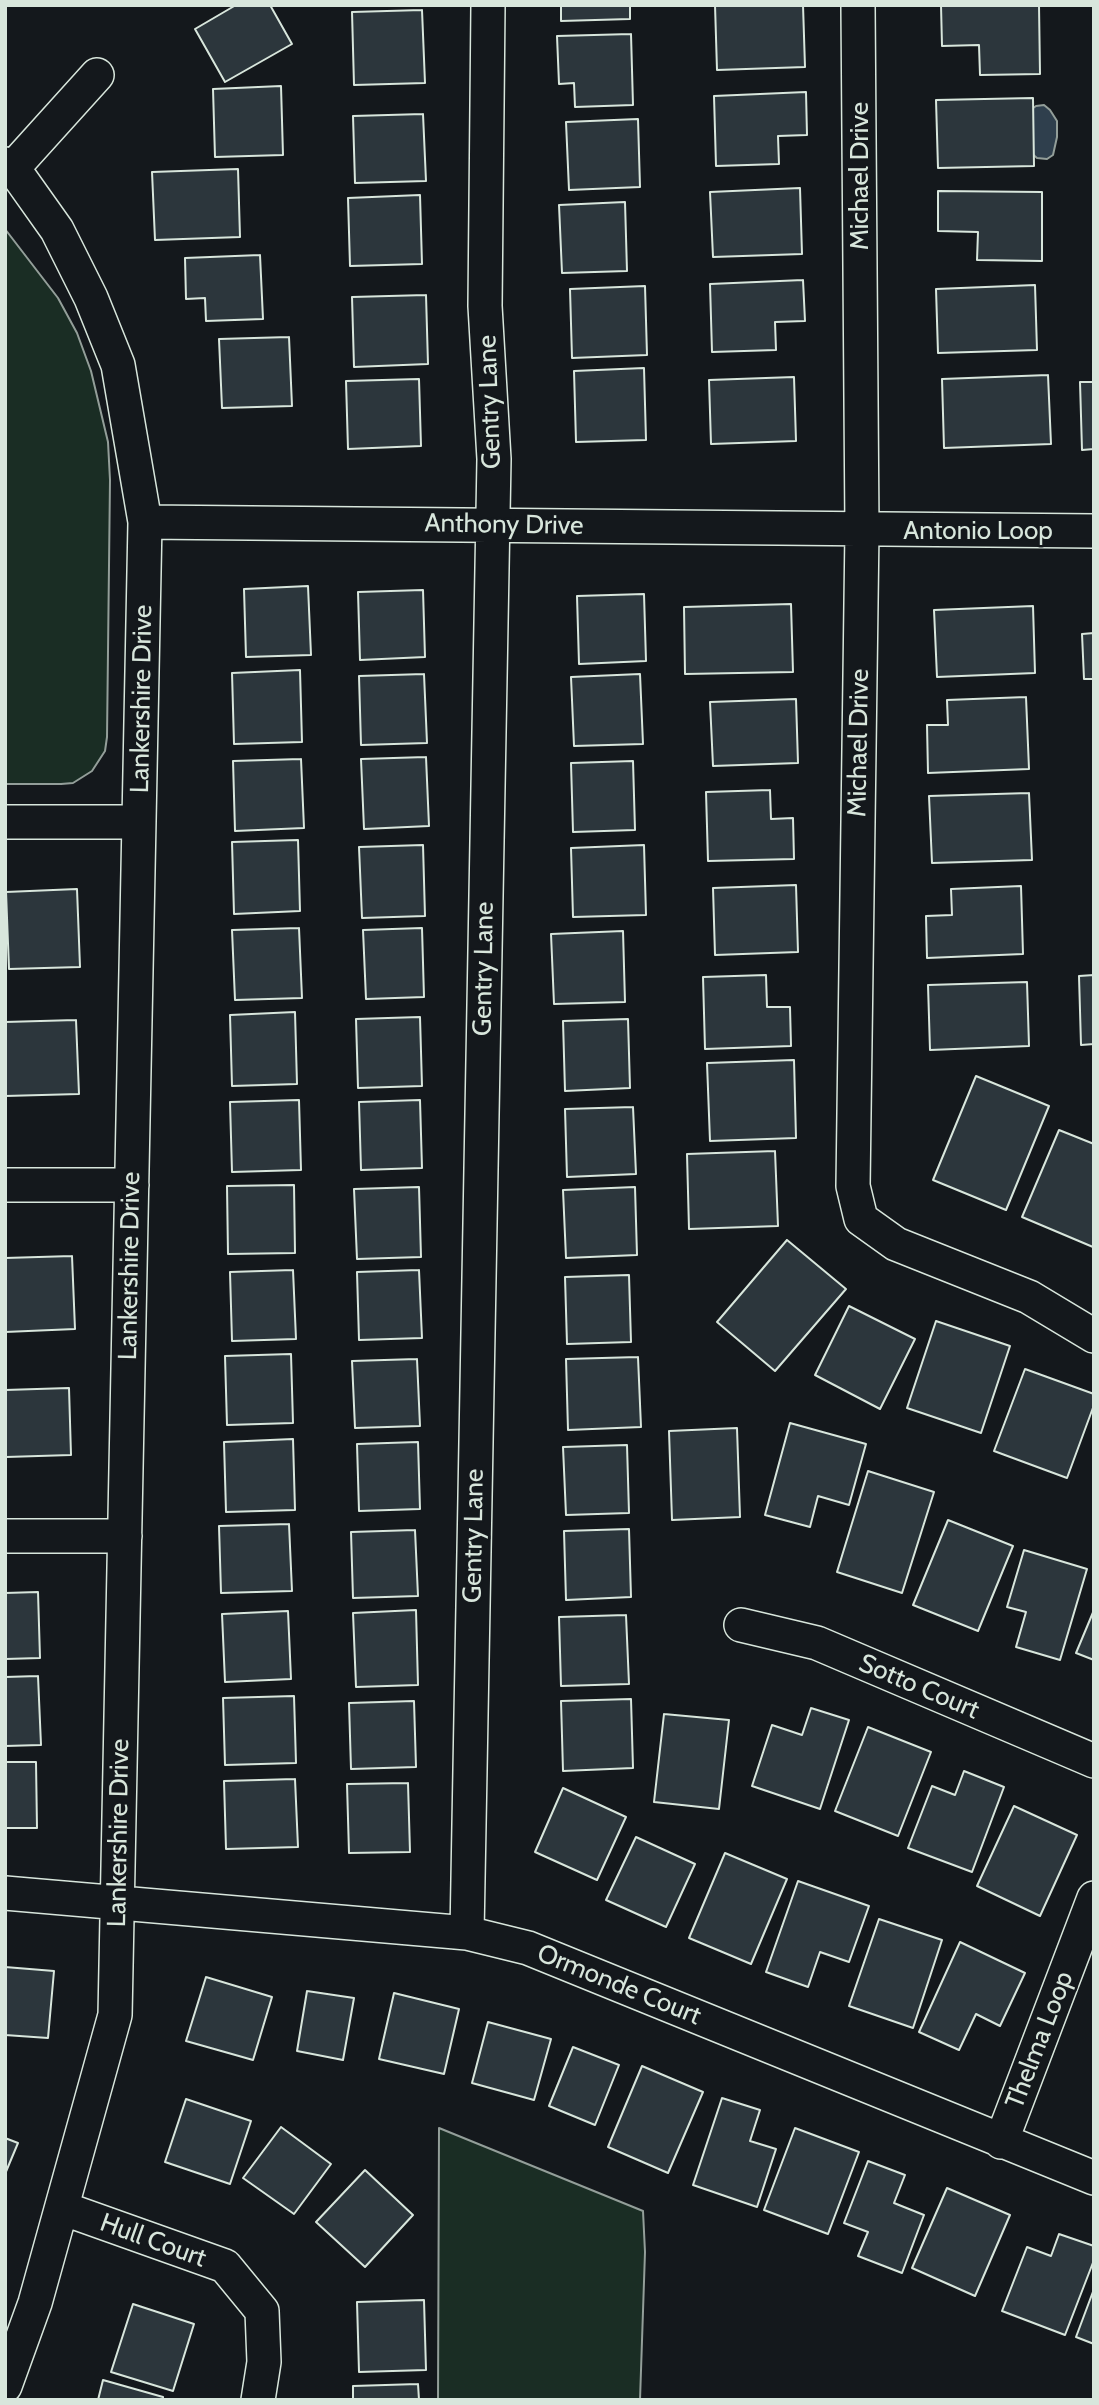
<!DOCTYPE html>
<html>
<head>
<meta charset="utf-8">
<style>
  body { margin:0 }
  #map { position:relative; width:1099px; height:2405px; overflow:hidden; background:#14181c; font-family:Cabin,sans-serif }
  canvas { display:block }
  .frame { position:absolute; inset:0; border:7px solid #d8e6dc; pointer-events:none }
</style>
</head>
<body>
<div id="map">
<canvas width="1099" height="2405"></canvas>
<div class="frame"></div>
</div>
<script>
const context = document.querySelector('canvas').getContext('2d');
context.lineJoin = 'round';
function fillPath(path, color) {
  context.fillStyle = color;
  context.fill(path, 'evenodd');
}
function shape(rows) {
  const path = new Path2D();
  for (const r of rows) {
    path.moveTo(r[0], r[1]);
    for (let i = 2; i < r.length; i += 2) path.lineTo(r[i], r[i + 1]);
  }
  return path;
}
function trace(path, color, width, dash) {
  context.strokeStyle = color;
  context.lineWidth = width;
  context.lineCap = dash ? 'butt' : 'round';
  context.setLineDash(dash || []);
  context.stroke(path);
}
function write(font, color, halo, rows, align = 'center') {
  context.font = font + ' Cabin,sans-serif';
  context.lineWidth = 5;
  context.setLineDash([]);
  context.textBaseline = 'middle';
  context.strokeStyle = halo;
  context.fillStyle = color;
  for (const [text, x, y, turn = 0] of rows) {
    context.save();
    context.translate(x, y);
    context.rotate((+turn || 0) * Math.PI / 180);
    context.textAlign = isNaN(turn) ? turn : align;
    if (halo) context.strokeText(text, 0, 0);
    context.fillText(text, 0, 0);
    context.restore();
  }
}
const green = shape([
  [5,229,58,298,77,333,91,371,108,442,110,480,107,737,105,751,92,771,73,783,61,784,5,784,5,229],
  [439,2128,643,2211,645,2252,640,2400,438,2400,439,2128]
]);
fillPath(green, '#1a2d24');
trace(green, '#939e99', 2);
const water = shape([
  [1044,105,1050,110,1057,121,1057,137,1053,155,1047,159,1037,158,1030,152,1029,111,1036,106,1044,105]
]);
fillPath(water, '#2f3f4d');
trace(water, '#939e99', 2);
const building = shape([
  [236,5,270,5,292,44,225,82,195,29,236,5],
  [561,5,630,5,630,19,561,21,561,5],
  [715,5,803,5,805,67,717,70,715,5],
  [941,5,1039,5,1040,74,980,75,979,45,942,46,941,5],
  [422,10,425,83,354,85,352,12,422,10],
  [631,34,633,105,575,107,574,83,559,84,557,36,631,34],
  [281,86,283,155,215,157,213,89,281,86],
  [806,92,807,135,778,136,779,164,716,166,714,96,806,92],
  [1033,98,1034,166,938,168,936,100,1033,98],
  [423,114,426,181,355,183,353,116,423,114],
  [638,119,640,187,569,190,566,122,638,119],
  [238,169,240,237,155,240,152,172,238,169],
  [800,188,802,254,713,257,710,192,800,188],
  [938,191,1042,192,1042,261,977,260,978,232,938,231,938,191],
  [420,195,422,264,350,266,348,198,420,195],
  [625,202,627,271,562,273,559,205,625,202],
  [260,255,263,319,206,321,205,298,186,299,185,258,260,255],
  [803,280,805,321,775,322,776,350,712,352,710,284,803,280],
  [1035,285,1037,350,938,353,936,289,1035,285],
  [645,286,647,355,572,358,570,289,645,286],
  [426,295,428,364,354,367,352,297,426,295],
  [289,337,292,406,222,408,219,339,289,337],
  [644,368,646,440,576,442,574,371,644,368],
  [1048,375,1051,444,944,448,942,379,1048,375],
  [794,377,796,441,711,444,709,380,794,377],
  [419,379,421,446,348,449,346,381,419,379],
  [1080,382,1094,382,1094,449,1082,450,1080,382],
  [308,586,311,655,246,657,244,589,308,586],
  [423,590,425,657,360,660,358,592,423,590],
  [644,594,646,661,579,664,577,596,644,594],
  [791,604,793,672,685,674,684,607,791,604],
  [1033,606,1035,673,937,677,934,610,1033,606],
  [1094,633,1094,679,1084,679,1082,634,1094,633],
  [300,670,302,742,234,744,232,673,300,670],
  [424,674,427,743,361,745,359,676,424,674],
  [640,674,643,744,574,746,571,677,640,674],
  [1026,697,1029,769,928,773,927,725,948,725,947,700,1026,697],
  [796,699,798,763,713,766,710,702,796,699],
  [426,757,429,826,364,829,361,759,426,757],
  [301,759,304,828,235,831,233,761,301,759],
  [633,761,635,830,573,832,571,763,633,761],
  [770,790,771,819,793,818,794,859,708,861,706,792,770,790],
  [1029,793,1032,860,932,863,929,796,1029,793],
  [298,840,300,911,234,914,232,842,298,840],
  [423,845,425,916,362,918,359,847,423,845],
  [644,845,646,915,573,917,571,848,644,845],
  [796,885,798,952,715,955,713,888,796,885],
  [1021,886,1023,954,927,958,926,916,952,915,951,889,1021,886],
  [77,889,80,967,9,969,6,892,77,889],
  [299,928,302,998,235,1000,232,930,299,928],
  [422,928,424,997,366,999,363,930,422,928],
  [623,931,625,1002,554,1004,551,934,623,931],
  [766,975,767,1007,790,1007,791,1046,705,1049,703,977,766,975],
  [1094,975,1094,1044,1081,1045,1079,976,1094,975],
  [1027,982,1029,1046,930,1050,928,985,1027,982],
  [295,1012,297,1084,232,1086,230,1015,295,1012],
  [420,1017,422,1086,358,1088,356,1019,420,1017],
  [628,1019,630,1088,565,1091,563,1021,628,1019],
  [76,1020,79,1094,5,1096,5,1022,76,1020],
  [794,1060,796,1138,710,1141,707,1063,794,1060],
  [976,1076,1049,1106,1006,1210,933,1180,976,1076],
  [299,1100,301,1170,232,1172,230,1102,299,1100],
  [420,1100,422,1168,361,1170,359,1102,420,1100],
  [633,1107,636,1174,567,1177,565,1109,633,1107],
  [1059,1130,1094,1144,1093,1247,1022,1217,1059,1130],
  [775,1151,778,1226,689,1229,687,1154,775,1151],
  [294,1185,295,1253,228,1254,227,1186,294,1185],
  [419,1187,421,1257,357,1259,354,1189,419,1187],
  [635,1187,637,1255,566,1258,563,1190,635,1187],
  [787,1240,846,1289,775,1371,717,1322,787,1240],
  [72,1256,75,1329,5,1332,5,1258,72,1256],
  [293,1270,296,1339,232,1341,230,1272,293,1270],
  [419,1270,422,1338,359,1340,357,1272,419,1270],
  [629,1275,631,1342,567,1344,565,1277,629,1275],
  [849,1306,915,1339,880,1409,815,1375,849,1306],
  [936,1321,1010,1346,981,1433,907,1408,936,1321],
  [291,1354,293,1423,227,1425,225,1356,291,1354],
  [638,1357,641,1427,568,1430,566,1359,638,1357],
  [417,1359,420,1426,355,1428,352,1361,417,1359],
  [1025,1369,1094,1394,1094,1405,1067,1478,994,1451,1025,1369],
  [69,1388,71,1455,6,1457,5,1390,69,1388],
  [790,1423,866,1444,849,1505,818,1496,810,1527,765,1515,790,1423],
  [737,1428,740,1517,672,1520,669,1431,737,1428],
  [293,1439,295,1510,226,1512,224,1442,293,1439],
  [418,1442,420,1509,359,1511,357,1444,418,1442],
  [627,1445,629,1513,566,1515,563,1447,627,1445],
  [868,1471,934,1492,902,1593,837,1572,868,1471],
  [948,1520,1013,1546,978,1631,913,1605,948,1520],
  [289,1524,292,1591,221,1593,219,1526,289,1524],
  [629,1529,631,1597,566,1600,564,1531,629,1529],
  [415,1530,418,1596,353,1598,351,1532,415,1530],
  [1024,1550,1087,1569,1060,1660,1016,1647,1026,1612,1007,1607,1024,1550],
  [38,1592,40,1658,5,1659,5,1593,38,1592],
  [416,1610,418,1685,356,1687,353,1613,416,1610],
  [1094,1610,1094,1660,1076,1653,1094,1610],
  [288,1611,291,1679,225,1682,222,1614,288,1611],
  [626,1615,629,1684,561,1686,559,1617,626,1615],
  [38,1676,41,1745,5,1746,5,1677,38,1676],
  [294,1696,296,1763,225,1765,223,1698,294,1696],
  [631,1699,633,1768,563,1771,561,1701,631,1699],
  [414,1701,416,1767,351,1769,349,1703,414,1701],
  [811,1708,849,1720,820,1809,752,1786,772,1725,802,1735,811,1708],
  [664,1714,729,1720,719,1809,654,1802,664,1714],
  [868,1727,931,1752,898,1836,835,1811,868,1727],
  [5,1762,36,1762,37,1828,5,1828,5,1762],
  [964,1771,1004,1787,972,1872,908,1848,932,1786,955,1795,964,1771],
  [295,1779,298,1847,226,1849,224,1781,295,1779],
  [408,1783,410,1852,349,1853,347,1784,408,1783],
  [563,1788,626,1817,597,1880,535,1852,563,1788],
  [1014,1806,1077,1835,1040,1916,977,1886,1014,1806],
  [636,1837,695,1864,666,1927,606,1900,636,1837],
  [725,1853,787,1879,751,1964,689,1938,725,1853],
  [798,1881,869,1906,849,1962,820,1952,808,1987,766,1972,798,1881],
  [879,1919,942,1940,913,2028,849,2006,879,1919],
  [960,1942,1025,1973,1000,2026,976,2014,959,2050,919,2032,960,1942],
  [5,1967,54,1971,48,2038,5,2035,5,1967],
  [206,1977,272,1997,253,2060,186,2041,206,1977],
  [307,1991,354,1998,343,2060,297,2051,307,1991],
  [394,1993,459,2009,444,2074,379,2059,394,1993],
  [488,2022,551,2039,534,2100,472,2083,488,2022],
  [573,2047,619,2065,595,2125,549,2106,573,2047],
  [642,2066,703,2092,668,2173,608,2147,642,2066],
  [722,2098,760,2110,750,2141,776,2149,757,2207,693,2185,722,2098],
  [186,2099,251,2121,230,2184,165,2162,186,2099],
  [281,2127,331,2164,294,2214,243,2178,281,2127],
  [795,2128,859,2152,828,2234,764,2210,795,2128],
  [5,2138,18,2143,5,2174,5,2138],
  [868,2161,905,2175,894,2203,924,2215,902,2273,858,2256,868,2232,844,2223,868,2161],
  [365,2170,413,2215,365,2267,316,2222,365,2170],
  [947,2188,1010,2215,975,2296,912,2268,947,2188],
  [1059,2234,1094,2246,1094,2260,1065,2335,1002,2311,1027,2247,1051,2256,1059,2234],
  [1094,2289,1094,2344,1076,2337,1094,2289],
  [424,2300,426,2370,359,2372,357,2302,424,2300],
  [133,2304,194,2324,173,2391,111,2372,133,2304],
  [103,2380,163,2397,163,2400,98,2400,103,2380],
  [418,2384,419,2400,353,2400,353,2386,418,2384]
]);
fillPath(building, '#2c363c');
trace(building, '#d8e6dc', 2);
const minor = shape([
  [858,5,862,530,853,1186,861,1219,896,1244,1029,1297,1094,1336],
  [5,164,13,168,57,230,91,298,118,365,145,522,115,2015,35,2303,5,2386],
  [13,168,97,75],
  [145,522,1094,531],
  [5,822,139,822],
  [5,1185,132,1185],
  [5,1536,125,1536],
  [741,1625,817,1643,1094,1761],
  [5,1893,467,1933,528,1948,1094,2178],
  [467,1933,494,459,485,306,488,5],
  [1001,2142,1094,1898],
  [62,2208,225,2266,262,2311,264,2362,258,2400]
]);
trace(minor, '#d8e6dc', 36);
trace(minor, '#14181c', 33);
write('26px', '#d8e6dc', '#14181c', [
  ["Michael Drive",860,176,-90],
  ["Gentry Lane",490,402,-92],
  ["Anthony Drive",504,525,1],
  ["Antonio Loop",978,531],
  ["Lankershire Drive",142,699,-89],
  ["Michael Drive",859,743,-89],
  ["Gentry Lane",484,969,-89],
  ["Lankershire Drive",130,1266,-89],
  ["Gentry Lane",474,1536,-89],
  ["Sotto Court",919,1687,23],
  ["Lankershire Drive",119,1833,-89],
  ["Ormonde Court",619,1985,22],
  ["Thelma Loop",1040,2040,-69],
  ["Hull Court",153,2241,20]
]);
</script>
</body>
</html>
